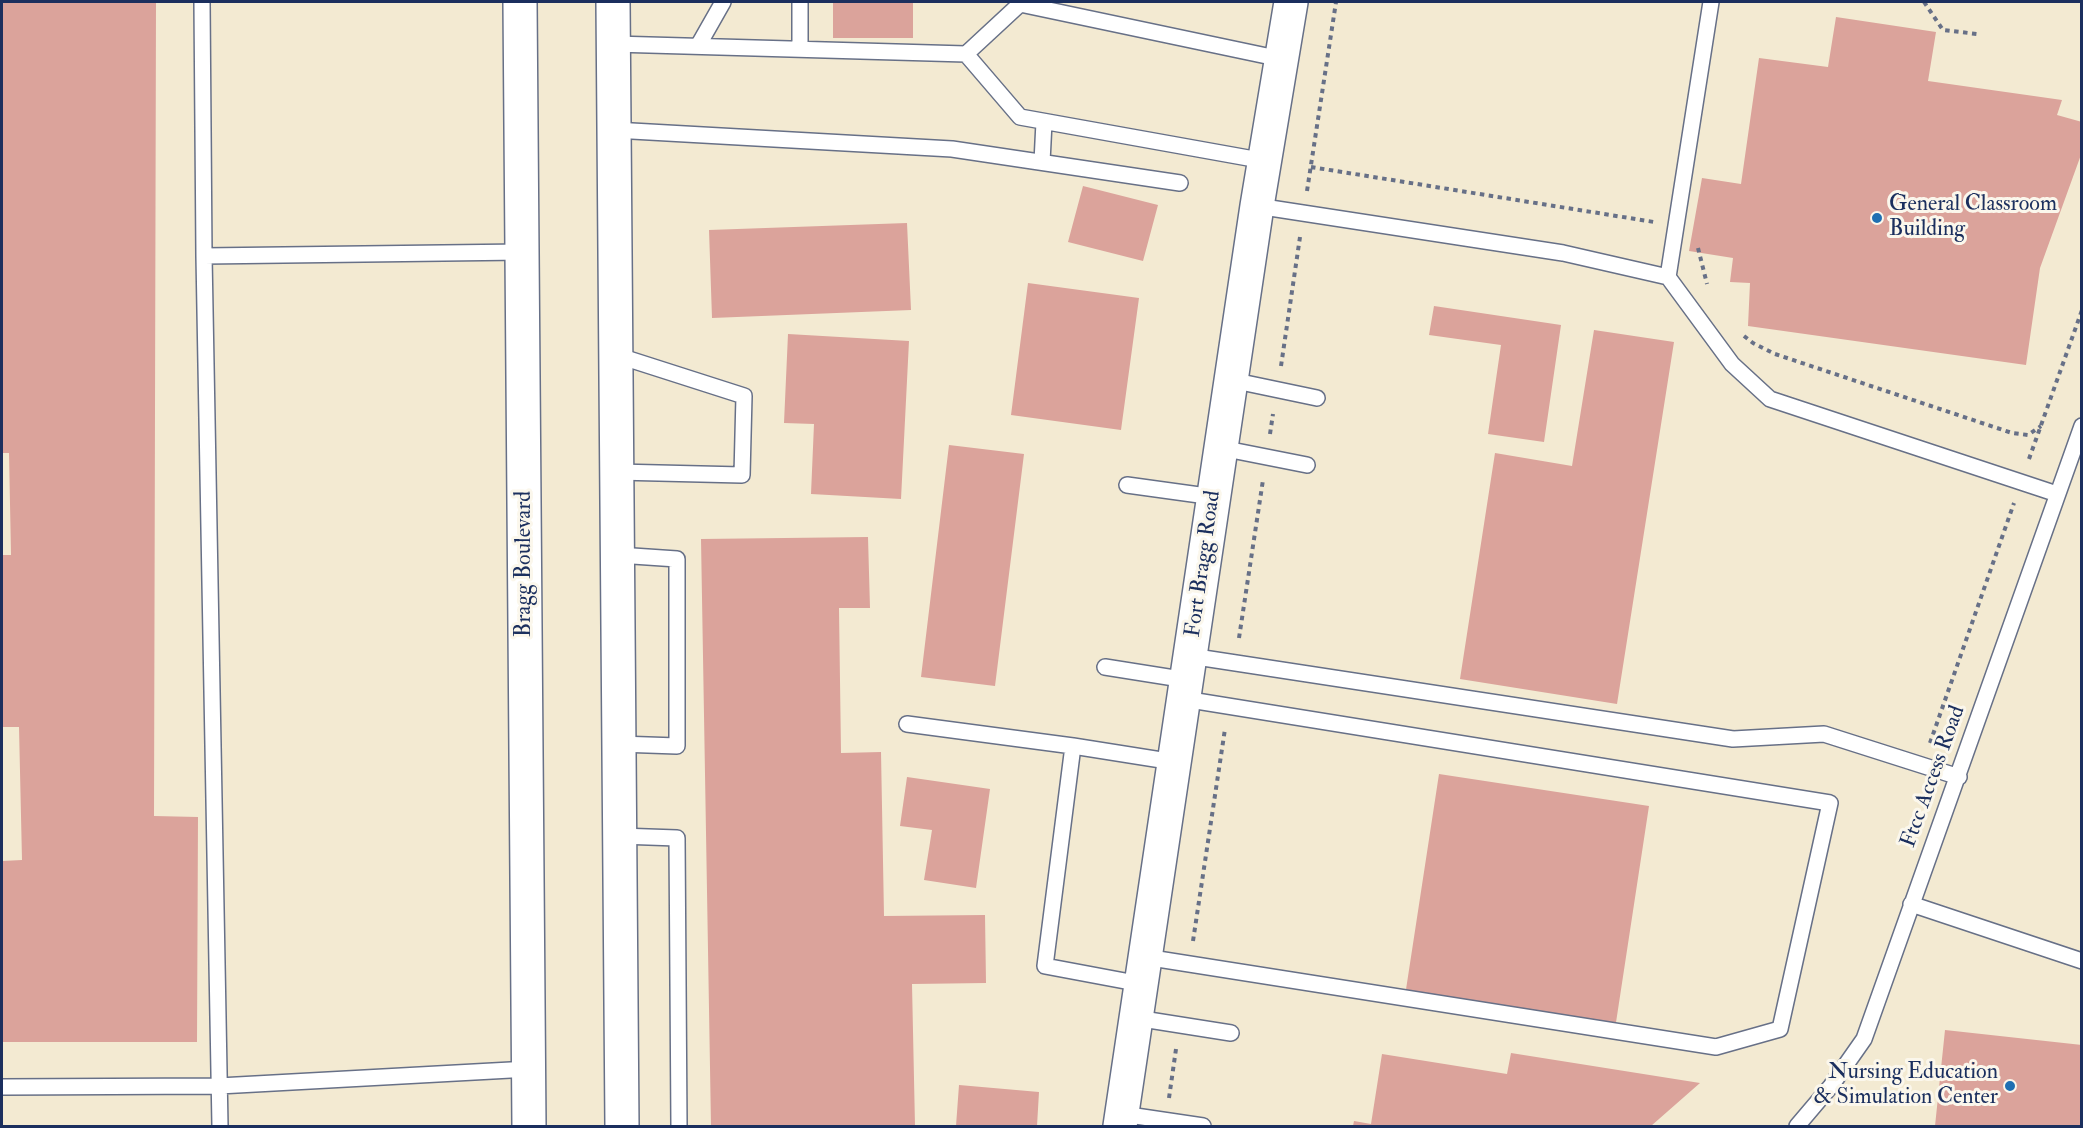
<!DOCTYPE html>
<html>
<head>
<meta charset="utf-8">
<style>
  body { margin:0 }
  #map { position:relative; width:2083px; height:1128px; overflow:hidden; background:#f3ead2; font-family:"IM FELL Double Pica",serif }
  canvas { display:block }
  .frame { position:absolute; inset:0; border:3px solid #1b2f5e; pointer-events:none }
</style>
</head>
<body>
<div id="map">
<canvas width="2083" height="1128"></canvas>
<div class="frame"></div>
</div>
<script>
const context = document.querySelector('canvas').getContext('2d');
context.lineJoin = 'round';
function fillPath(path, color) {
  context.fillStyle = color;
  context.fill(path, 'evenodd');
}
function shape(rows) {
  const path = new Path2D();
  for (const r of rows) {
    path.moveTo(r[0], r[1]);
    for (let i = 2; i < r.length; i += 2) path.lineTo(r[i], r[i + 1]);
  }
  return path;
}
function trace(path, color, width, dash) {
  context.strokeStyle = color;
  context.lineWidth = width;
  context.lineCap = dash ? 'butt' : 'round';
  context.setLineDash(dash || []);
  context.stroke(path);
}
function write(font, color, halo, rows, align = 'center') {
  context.font = font + ' "IM FELL Double Pica",serif';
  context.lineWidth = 6;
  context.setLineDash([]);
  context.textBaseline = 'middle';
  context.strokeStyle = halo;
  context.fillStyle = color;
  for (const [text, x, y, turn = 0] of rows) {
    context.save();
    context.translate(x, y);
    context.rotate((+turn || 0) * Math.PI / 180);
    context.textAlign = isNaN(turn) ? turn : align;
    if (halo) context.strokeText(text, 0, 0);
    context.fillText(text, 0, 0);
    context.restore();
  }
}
fillPath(shape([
  [2,2,156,2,154,816,198,817,197,1042,2,1042,2,861,22,860,19,727,2,727,2,555,11,555,9,453,2,453],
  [833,2,913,2,913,38,833,38],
  [1836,17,1936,32,1928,81,2062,100,2057,115,2082,122,2082,152,2040,268,2026,365,1748,326,1750,283,1730,282,1733,258,1689,251,1702,178,1741,184,1759,58,1828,67],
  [1083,186,1158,205,1143,261,1068,242],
  [907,223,911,310,712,318,709,230],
  [1028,283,1139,298,1121,430,1011,415],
  [1434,306,1561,325,1544,442,1488,434,1501,345,1429,335],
  [1594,330,1674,342,1617,704,1460,679,1495,453,1572,466],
  [788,334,909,341,901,499,811,494,814,424,784,423],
  [949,445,1024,454,995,686,921,677],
  [868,537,870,608,839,608,841,753,881,752,884,916,985,915,986,983,912,984,915,1126,711,1126,701,539],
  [1439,774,1649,806,1615,1029,1405,996],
  [907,777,990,789,976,888,924,880,932,830,900,826],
  [1945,1030,2082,1045,2082,1126,1935,1126],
  [1511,1053,1700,1083,1651,1126,1353,1126,1354,1121,1371,1124,1382,1054,1507,1074],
  [959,1085,1039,1092,1037,1126,956,1126]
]), '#dba39b');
const lane = shape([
  [202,2,204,256],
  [800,2,800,49],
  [614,44,966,54,1020,117,1265,161],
  [698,46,723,2],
  [966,54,1020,4,1281,59],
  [614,130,952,149,1180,183],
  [1042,162,1044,122],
  [1257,206,1563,253,1668,277,1732,364,1770,399,2057,494],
  [1668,277,1711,2],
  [616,355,744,396,742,475,617,472],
  [1231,380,1317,398],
  [1221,448,1307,465],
  [1127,485,1214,497],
  [618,555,677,559,677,746,619,744],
  [1190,656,1733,739,1824,734,1959,777],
  [1105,667,1187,680],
  [907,724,1073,746,1045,966,1141,984],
  [1073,746,1174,762],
  [620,836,677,838,679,1126],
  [1911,904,2082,961],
  [1145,957,1716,1047,1780,1029,1830,803,1184,699],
  [1136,1018,1231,1033],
  [2,1087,219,1086,529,1069],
  [1122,1114,1203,1126],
  [220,1126,204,256,523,252],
  [1797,1126,1831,1086,1864,1039,2082,426]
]);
const secondary = shape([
  [1120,1126,1257,206,1291,2]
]);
const primary = shape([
  [520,2,529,1126],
  [613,2,622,1126]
]);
trace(lane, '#677087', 18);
trace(secondary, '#677087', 36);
trace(primary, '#677087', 36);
trace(shape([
  [1924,2,1943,30,1977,34],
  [1311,167,1654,222],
  [1307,191,1336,2],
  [1698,248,1707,284],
  [1744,336,1753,343,1775,354,2012,433,2028,435,2041,426],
  [1281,366,1300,237],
  [1270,434,1273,414],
  [2029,459,2082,310],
  [1239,638,1263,480],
  [1930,743,2014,503],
  [1193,941,1225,729],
  [1169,1098,1176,1049]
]), '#677087', 4, [4.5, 4.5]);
trace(lane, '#fff', 15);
trace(secondary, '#fff', 33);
trace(primary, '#fff', 33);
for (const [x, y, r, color] of [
  [1877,218,6,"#1f6fb2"],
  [2010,1086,6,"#1f6fb2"]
]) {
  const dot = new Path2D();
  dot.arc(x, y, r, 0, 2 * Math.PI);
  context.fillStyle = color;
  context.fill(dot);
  trace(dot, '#fbf7ec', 2);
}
write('22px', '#1b2f5e', '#fbf7ec', [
  ["General Classroom",1889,205],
  ["Building",1889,230],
  ["Nursing Education",1998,1073,"right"],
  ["& Simulation Center",1998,1098,"right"]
], 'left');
write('22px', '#1b2f5e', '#fbf7ec', [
  ["Bragg Boulevard",525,564,-90],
  ["Fort Bragg Road",1204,564,-82],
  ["Ftcc Access Road",1934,777,-70]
]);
</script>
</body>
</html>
